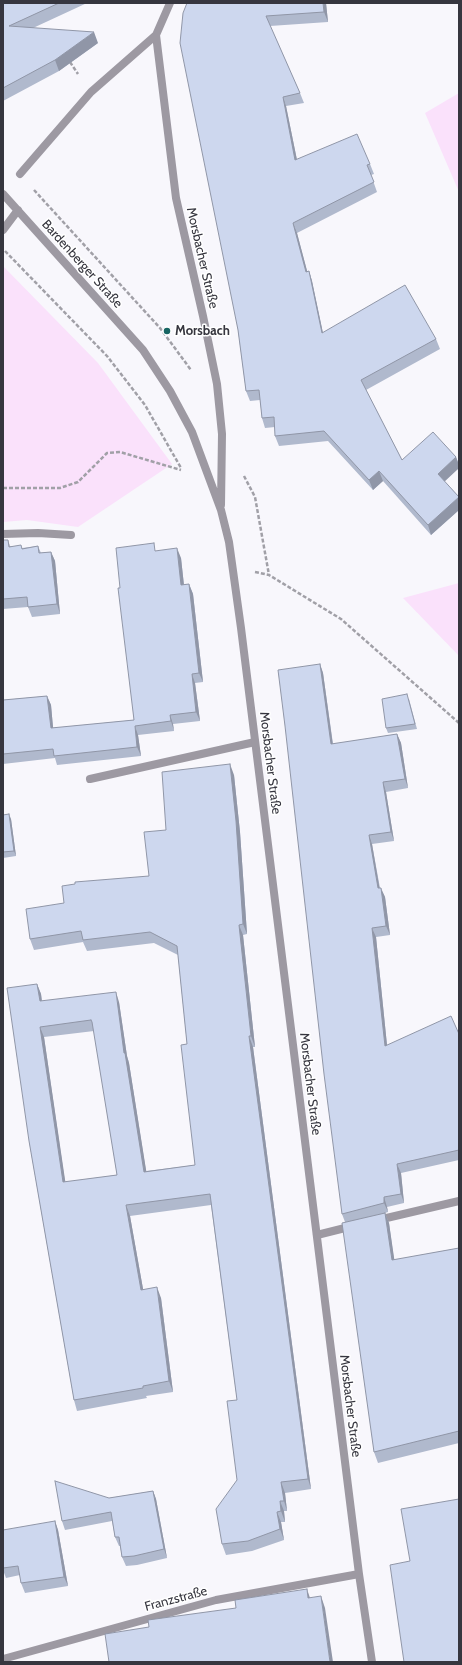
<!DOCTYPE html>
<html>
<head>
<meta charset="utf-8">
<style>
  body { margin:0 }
  #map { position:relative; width:462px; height:1665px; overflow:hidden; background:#f8f7fc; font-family:Cabin,sans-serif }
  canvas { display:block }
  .frame { position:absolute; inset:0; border:4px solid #36363f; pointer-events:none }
</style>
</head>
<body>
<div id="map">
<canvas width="462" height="1665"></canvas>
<div class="frame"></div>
</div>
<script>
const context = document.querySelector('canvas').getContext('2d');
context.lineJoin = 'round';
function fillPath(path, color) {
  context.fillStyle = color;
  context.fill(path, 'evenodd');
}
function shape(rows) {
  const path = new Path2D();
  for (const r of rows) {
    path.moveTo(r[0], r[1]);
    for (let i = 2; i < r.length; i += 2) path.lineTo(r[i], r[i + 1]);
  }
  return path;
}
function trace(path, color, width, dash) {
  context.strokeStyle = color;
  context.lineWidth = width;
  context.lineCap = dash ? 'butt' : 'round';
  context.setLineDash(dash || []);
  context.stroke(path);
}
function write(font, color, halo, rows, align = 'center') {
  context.font = font + ' Cabin,sans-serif';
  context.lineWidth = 3;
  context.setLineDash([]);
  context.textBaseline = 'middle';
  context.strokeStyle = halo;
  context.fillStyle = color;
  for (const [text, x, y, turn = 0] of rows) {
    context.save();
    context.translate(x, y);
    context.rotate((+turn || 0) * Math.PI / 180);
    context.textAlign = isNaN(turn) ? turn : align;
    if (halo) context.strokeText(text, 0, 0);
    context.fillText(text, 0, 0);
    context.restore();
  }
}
fillPath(shape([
  [459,93,459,192,425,113],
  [3,266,98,363,172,464,78,527,27,520,3,522],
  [459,583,459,656,403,598]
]), '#fae1fb');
trace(shape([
  [70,62,78,74],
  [34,190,160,328,191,370],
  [5,251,107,356,145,405,181,468],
  [244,476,255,497,269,575],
  [3,488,60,488,78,482,107,453,120,452,181,470],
  [255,572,269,575,341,619,459,723]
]), '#a1a0a7', 2.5, [4, 2]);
trace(shape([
  [90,779,255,742],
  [378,1220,459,1201],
  [317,1235,353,1226]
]), '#9d99a2', 8);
trace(shape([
  [170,3,156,35,176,198,203,316,217,384,222,434,221,505],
  [20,174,91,92,156,35],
  [3,194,143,350,170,391,192,432,221,510,229,542,241,628,359,1574,372,1662],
  [3,230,18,210],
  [3,534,38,533,71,535],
  [3,1659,216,1600,359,1574]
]), '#9d99a2', 8);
fillPath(shape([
  [3,3,87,3,33,28,98,43,59,71,3,101],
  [187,3,326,3,328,22,270,26,300,93,304,103,286,106,297,160,370,164,374,174,371,175,377,192,297,233,307,271,309,271,312,281,323,333,436,339,440,349,366,390,402,460,456,457,459,465,459,468,444,481,459,497,459,510,431,535,383,481,373,490,328,441,279,446,275,436,275,427,265,428,262,418,260,400,250,401,246,391,238,330],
  [3,540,8,540,10,546,22,548,38,546,41,553,51,552,55,561,60,614,32,617,28,607,3,609],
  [157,551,181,558,184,585,189,584,193,594,203,682,195,683,200,721,173,724,174,731,138,735,141,756,57,765,55,758,3,764,3,700,47,696,51,705,53,728,134,720,120,588],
  [320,664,323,673,333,744,397,734,401,743,408,788,386,792,394,841,372,844,380,888,385,897,390,935,376,937,387,1045,459,1034,459,1160,401,1173,404,1203,387,1207,388,1212,385,1213,389,1223,394,1260,459,1248,459,1443,378,1463,374,1452,345,1222,342,1214],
  [409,699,417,729,388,733,386,728],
  [234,775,240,832,247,934,243,935,255,1047,253,1047,311,1489,285,1493,287,1511,284,1511,285,1522,281,1522,284,1540,252,1551,226,1555,222,1544,237,1480,237,1400,211,1205,130,1216,143,1289,161,1298,173,1392,146,1396,147,1398,77,1411,74,1400,29,1141,37,984,41,994,42,1001,119,1002,127,1056,129,1063,146,1171,195,1165,187,1044,178,955,154,943,87,951,83,942,34,950,30,939,64,903,149,876,166,830],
  [94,1031,117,1175,65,1182,44,1037],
  [3,815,11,819,16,856,3,858],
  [153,1491,156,1499,167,1558,137,1565,126,1566,122,1557,120,1546,119,1546,115,1537,112,1521,65,1530,62,1521,109,1498],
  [55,1521,58,1530,68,1586,25,1593,21,1583,20,1575,6,1578,3,1570,3,1568]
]), '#b0b9cd');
fillPath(shape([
  [323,3,326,3,328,22,324,12],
  [94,32,98,43,59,71,55,60],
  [283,97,286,106,299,170,295,160],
  [293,223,297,233,310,282,306,272],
  [309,271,312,281,325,343,322,333],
  [456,457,459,465,459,468,442,484,438,474],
  [379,471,383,481,373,490,369,480],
  [459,498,459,510,431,535,428,525,459,497],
  [177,548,181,558,185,595,181,585],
  [51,552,55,561,60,614,57,604],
  [189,584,193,594,203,682,199,673],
  [320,664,323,673,334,753,331,744],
  [192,674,195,683,200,721,196,712],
  [47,696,51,705,54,738,51,728],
  [170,715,173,724,174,731,171,721],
  [135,726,138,735,141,756,137,747],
  [397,734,401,743,408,788,405,779],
  [230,764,234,775,240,832,247,934,243,924],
  [383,782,386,792,394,841,391,832],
  [9,814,11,819,16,856,14,851],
  [369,835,372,844,381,897,378,888],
  [381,888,385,897,390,935,386,926],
  [239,925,243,935,255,1047,251,1036],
  [372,928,376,937,388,1055,385,1046],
  [37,984,41,994,43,1012,40,1001],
  [116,992,119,1002,127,1056,129,1063,148,1182,144,1172,124,1053],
  [40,1027,44,1037,67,1193,63,1182],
  [249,1036,253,1047,311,1489,308,1479],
  [397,1164,401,1173,404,1203,401,1194],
  [384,1197,387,1207,388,1212,384,1203],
  [126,1205,130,1216,145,1300,141,1290],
  [385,1213,389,1223,396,1271,392,1260],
  [157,1287,161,1298,173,1392,169,1381],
  [281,1482,285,1493,287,1511,284,1501],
  [153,1491,156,1499,167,1558,164,1549],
  [280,1501,284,1511,285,1522,281,1511],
  [277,1512,281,1522,284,1540,280,1529],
  [55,1521,58,1530,68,1586,64,1577],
  [307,1589,311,1601,308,1598],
  [321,1596,325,1608,333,1662,330,1662]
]), '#9096a7');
const building = shape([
  [3,3,59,3,9,26,94,32,55,60,3,88,3,3],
  [187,3,323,3,324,12,266,16,300,93,283,97,295,160,357,134,370,164,367,165,374,182,293,223,306,272,309,271,322,333,405,285,436,339,361,380,402,460,433,432,456,457,438,474,459,497,428,525,379,471,369,480,324,431,275,436,274,417,262,418,259,390,246,391,238,330,180,43,183,13,187,3],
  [3,540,8,540,9,547,21,545,22,549,38,546,39,553,51,552,57,604,28,607,27,597,3,599,3,540],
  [154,543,155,551,177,548,181,585,189,584,199,673,192,674,196,712,170,715,171,721,135,726,137,747,54,756,53,749,3,754,3,700,47,696,51,728,134,720,118,588,120,588,116,548,154,543],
  [320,664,331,744,397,734,405,779,383,782,391,832,369,835,378,888,381,888,386,926,372,928,385,1046,451,1016,459,1034,459,1150,397,1164,401,1194,384,1197,384,1203,342,1214,324,1074,285,726,278,670,320,664],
  [407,694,415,724,386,728,382,699,407,694],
  [230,764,236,821,243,924,239,925,251,1036,249,1036,308,1479,281,1482,284,1501,280,1501,281,1511,277,1512,280,1529,248,1541,222,1544,216,1509,237,1480,227,1401,237,1400,210,1194,126,1205,141,1290,157,1287,169,1381,143,1386,143,1388,74,1400,29,1141,7,988,37,984,40,1001,116,992,124,1053,125,1053,144,1172,195,1165,181,1045,187,1044,177,946,150,932,83,940,81,931,30,939,26,909,64,903,62,886,75,884,75,882,149,876,144,832,166,830,162,772,230,764],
  [91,1020,92,1022,117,1175,63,1182,40,1027,91,1020],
  [9,814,14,851,3,852,3,815,9,814],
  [385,1213,392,1260,459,1248,459,1431,374,1452,342,1223,385,1213],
  [55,1481,109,1498,153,1491,164,1549,134,1556,122,1557,119,1537,115,1537,111,1512,62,1521,55,1481],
  [459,1499,459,1662,404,1662,390,1565,410,1561,401,1509,459,1499],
  [55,1521,64,1577,21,1583,18,1566,3,1568,3,1530,55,1521],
  [307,1589,308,1598,321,1596,330,1662,109,1662,105,1634,149,1627,148,1620,236,1608,235,1600,307,1589]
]);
fillPath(building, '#cdd7ee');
trace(building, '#9096a7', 1);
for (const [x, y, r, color] of [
  [167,331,4,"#166462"]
]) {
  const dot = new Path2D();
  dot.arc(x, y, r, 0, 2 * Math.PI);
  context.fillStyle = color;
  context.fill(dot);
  trace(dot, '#fff', 1.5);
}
write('13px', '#36363f', '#fff', [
  ["Morsbacher Straße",202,258,77],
  ["Bardenberger Straße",82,264,48],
  ["Morsbacher Straße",270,763,83],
  ["Morsbacher Straße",310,1084,83],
  ["Morsbacher Straße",350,1406,83],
  ["Franzstraße",176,1599,-15]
]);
write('bold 13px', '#36363f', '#fff', [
  ["Morsbach",175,331]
], 'left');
</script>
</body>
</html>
